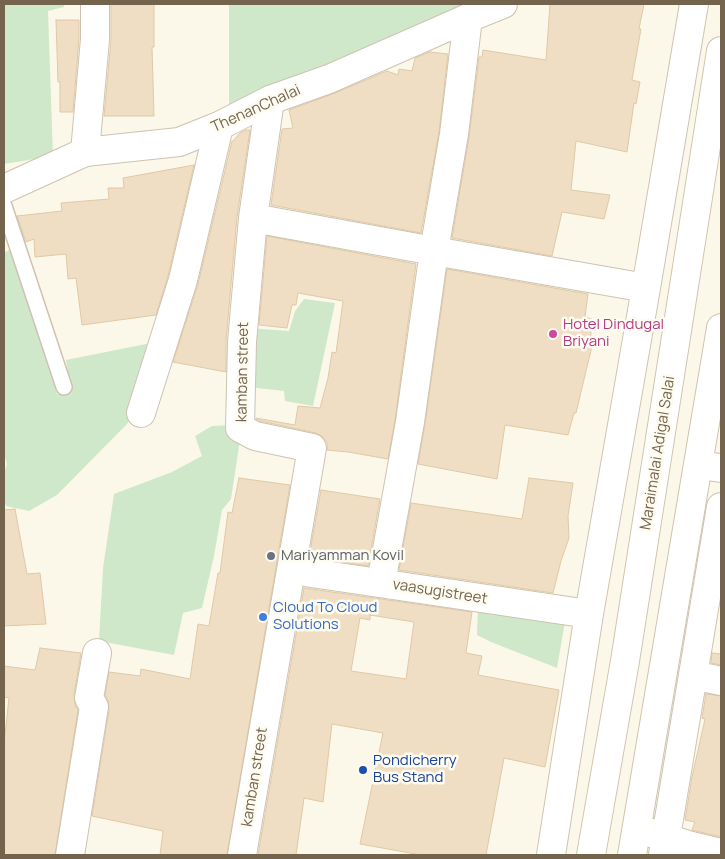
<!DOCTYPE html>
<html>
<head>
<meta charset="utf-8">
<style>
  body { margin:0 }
  #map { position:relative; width:725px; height:859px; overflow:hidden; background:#fbf8ea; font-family:Manrope,sans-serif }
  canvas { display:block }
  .frame { position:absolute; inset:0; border:5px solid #74644e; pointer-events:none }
</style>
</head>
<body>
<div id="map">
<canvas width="725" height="859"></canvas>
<div class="frame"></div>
</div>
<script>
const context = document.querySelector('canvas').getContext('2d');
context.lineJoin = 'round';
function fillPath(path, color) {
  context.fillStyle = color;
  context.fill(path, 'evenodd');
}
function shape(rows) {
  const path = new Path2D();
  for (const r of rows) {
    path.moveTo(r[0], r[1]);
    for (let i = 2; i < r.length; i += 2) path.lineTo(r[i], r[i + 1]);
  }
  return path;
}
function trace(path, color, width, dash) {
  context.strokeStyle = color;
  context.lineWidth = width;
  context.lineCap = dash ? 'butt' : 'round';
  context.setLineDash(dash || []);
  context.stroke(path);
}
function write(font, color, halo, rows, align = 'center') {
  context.font = font + ' Manrope,sans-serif';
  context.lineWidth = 5;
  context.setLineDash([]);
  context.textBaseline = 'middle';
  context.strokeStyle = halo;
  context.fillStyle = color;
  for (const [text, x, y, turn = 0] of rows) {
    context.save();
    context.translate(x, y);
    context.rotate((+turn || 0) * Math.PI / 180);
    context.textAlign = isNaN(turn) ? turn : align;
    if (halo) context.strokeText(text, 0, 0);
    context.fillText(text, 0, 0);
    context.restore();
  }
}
fillPath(shape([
  [4,4,64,4,64,7,48,11,53,156,4,164],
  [229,4,494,4,229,108],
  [13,248,57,394,71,391,66,360,156,342,128,423,57,495,29,511,6,506,4,498,4,473,7,464,4,454,4,253],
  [304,299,335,303,313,406,285,401,284,391,248,387,248,328,289,331,295,311],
  [233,425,240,440,231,499,222,510,214,556,202,608,183,613,174,655,99,641,103,568,114,494,172,472,202,456,195,436,212,426],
  [478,605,565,622,557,668,491,642,477,635]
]), '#cfe8c9');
const building = shape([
  [111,4,154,4,154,47,152,47,154,116,104,116,111,40,111,4],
  [550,4,644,4,639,29,641,29,632,80,640,82,636,104,634,103,627,152,576,141,571,190,610,195,604,219,562,212,552,256,452,238,469,137,479,57,482,57,483,50,546,60,550,4],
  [56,20,79,20,79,38,73,112,60,112,60,82,58,82,56,20],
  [430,52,448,54,439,132,421,233,271,205,282,129,293,128,289,110,335,93,387,71,398,75,399,69,412,71,415,58,430,52],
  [246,130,250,130,237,217,226,341,226,372,173,362,198,284,232,141,233,141,240,133,246,130],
  [194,165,168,276,156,315,82,325,76,278,68,279,66,254,35,257,34,239,26,242,17,216,62,211,61,203,109,199,108,188,124,188,123,178,194,165],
  [267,236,416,264,395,420,388,459,348,452,327,450,327,442,323,437,316,433,260,421,256,419,256,418,295,425,298,406,320,408,328,378,332,352,336,353,343,301,298,293,296,305,292,305,287,328,259,325,267,236],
  [447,269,588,294,585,317,592,319,590,346,592,346,576,413,574,413,568,435,505,425,497,479,418,464,425,424,447,269],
  [239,478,290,485,227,855,160,855,163,831,92,816,109,710,108,700,105,695,109,672,140,676,141,669,190,679,198,624,209,626,218,573,220,573,228,512,232,513,239,478],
  [529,478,573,483,568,516,569,538,561,561,553,593,399,570,411,503,522,519,529,478],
  [321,490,380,499,368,566,309,557,321,490],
  [15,509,27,574,40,573,46,624,4,626,4,510,15,509],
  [304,588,472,612,466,653,482,656,478,675,559,690,545,767,504,758,486,855,421,855,360,844,383,733,332,724,323,802,304,798,296,855,258,855,304,588],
  [370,615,414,622,406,679,351,671,360,618,370,620,370,615],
  [40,648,81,653,74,695,75,705,78,710,55,855,4,855,4,744,9,698,4,697,4,666,35,670,40,648],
  [712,653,721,654,721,665,711,663,712,653],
  [706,694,721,696,721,837,692,830,695,822,685,820,692,777,705,719,702,718,706,694]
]);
fillPath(building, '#efdec3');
trace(building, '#e0c8a5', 1);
const service = shape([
  [4,206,64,387]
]);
const minor = shape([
  [85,152,95,39,95,4],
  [253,218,434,251,646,288],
  [141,413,183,280,219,126],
  [699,465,721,468],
  [291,570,589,614],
  [381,583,410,422,434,251,454,134,468,18],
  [693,675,721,681],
  [648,832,688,845,721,853],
  [70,855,94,707,89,698,97,653],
  [242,855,312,448,255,436,240,428,242,342,253,218,270,100],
  [551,855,589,614,646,288,694,4],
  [663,855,721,507]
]);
const tertiary = shape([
  [4,189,85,152,179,142,219,126,270,100,329,79,468,18,503,4]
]);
const secondary = shape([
  [591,855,625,661,721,51],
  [632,855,721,328]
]);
trace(service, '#cdc3b0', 18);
trace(minor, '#cdc3b0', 30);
trace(tertiary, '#cdc3b0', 30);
trace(secondary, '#cfc4ae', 30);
trace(service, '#fff', 15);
trace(minor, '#fff', 28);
trace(tertiary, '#fff', 28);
trace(secondary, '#fff', 28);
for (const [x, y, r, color] of [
  [553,334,5,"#d1479c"],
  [271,556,5,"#6b7280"],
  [263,617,5,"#3f7fe0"],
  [363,770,5,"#1a4fb4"]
]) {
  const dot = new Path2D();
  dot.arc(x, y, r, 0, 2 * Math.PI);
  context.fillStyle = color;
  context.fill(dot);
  trace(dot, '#fefbf0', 2);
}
write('15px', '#74644e', '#fefbf0', [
  ["ThenanChalai",256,109,-24],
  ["kamban street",243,372,-89],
  ["Maraimalai Adigal Salai",658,453,-81],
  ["vaasugistreet",440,592,9],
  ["kamban street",255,777,-81]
]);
write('15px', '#b23c85', '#fefbf0', [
  ["Hotel Dindugal",563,325],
  ["Briyani",563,342]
], 'left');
write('15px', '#5b616d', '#fefbf0', [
  ["Mariyamman Kovil",281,556]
], 'left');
write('15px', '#366cbe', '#fefbf0', [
  ["Cloud To Cloud",273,608],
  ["Solutions",273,625]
], 'left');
write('15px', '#164399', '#fefbf0', [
  ["Pondicherry",373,761],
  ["Bus Stand",373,778]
], 'left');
</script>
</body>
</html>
